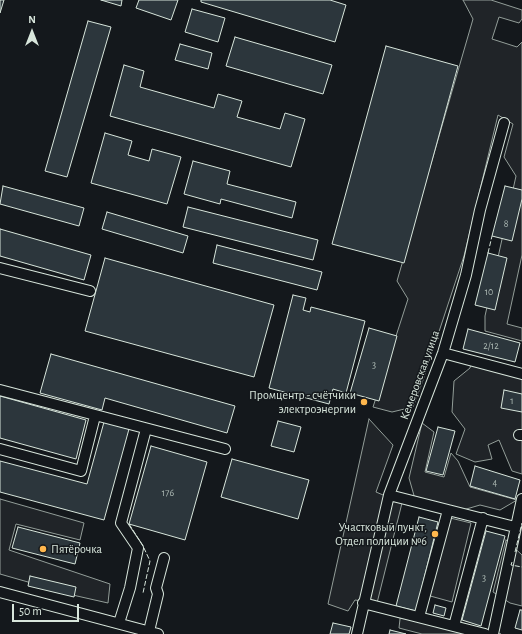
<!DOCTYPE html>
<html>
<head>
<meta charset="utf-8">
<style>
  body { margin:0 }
  #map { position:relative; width:522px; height:634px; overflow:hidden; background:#14181c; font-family:"Alegreya Sans",sans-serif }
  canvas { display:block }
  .north { position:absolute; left:12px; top:12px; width:40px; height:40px; -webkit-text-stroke:3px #14181c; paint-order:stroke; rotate:0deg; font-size:11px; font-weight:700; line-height:16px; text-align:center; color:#d8e6dc }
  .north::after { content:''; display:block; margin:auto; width:14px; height:18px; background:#d8e6dc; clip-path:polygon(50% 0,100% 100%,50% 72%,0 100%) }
  .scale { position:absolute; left:12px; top:604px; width:67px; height:18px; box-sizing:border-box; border:2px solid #d8e6dc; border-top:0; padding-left:5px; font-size:12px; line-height:14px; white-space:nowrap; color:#d8e6dc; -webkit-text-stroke:3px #14181c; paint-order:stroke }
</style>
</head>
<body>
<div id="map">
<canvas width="522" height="634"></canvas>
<div class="north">N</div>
<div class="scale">50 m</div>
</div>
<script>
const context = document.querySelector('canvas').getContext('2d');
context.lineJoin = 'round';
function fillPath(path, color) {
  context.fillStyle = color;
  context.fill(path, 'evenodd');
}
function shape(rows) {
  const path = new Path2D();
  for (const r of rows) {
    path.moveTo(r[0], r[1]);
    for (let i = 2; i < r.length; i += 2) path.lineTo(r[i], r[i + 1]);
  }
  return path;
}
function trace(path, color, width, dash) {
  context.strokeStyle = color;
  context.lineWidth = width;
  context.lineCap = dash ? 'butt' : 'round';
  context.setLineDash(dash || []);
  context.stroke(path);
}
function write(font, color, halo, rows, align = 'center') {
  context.font = font + ' "Alegreya Sans",sans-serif';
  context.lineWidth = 3;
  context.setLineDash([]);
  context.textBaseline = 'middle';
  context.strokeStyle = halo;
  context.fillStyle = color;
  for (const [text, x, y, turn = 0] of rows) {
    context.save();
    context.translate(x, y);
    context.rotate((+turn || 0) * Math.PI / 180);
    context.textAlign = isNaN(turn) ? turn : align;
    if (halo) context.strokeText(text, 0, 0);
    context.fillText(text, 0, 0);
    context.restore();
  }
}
const green = shape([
  [463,0,491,0,522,10,522,19,519,23,499,17,492,39,517,47,522,42,522,255,507,324,522,328,522,341,485,331,485,316,516,176,504,157,513,124,498,115,464,256,422,383,413,407,392,412,373,407,408,299,397,281,473,19,463,0],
  [473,356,522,369,522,474,512,471,499,440,488,445,492,459,475,462,456,454,465,429,452,412,454,381,470,368,473,356],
  [369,419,393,445,376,492,402,503,377,603,355,600,348,611,328,604,369,419],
  [422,423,434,432,425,472,444,477,451,453,458,461,470,487,517,500,500,510,480,505,463,510,415,499,409,478,422,423],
  [0,499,84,523,80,540,16,524,9,550,110,584,108,603,77,596,0,574,0,499],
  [442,516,471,523,452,602,423,594,442,516],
  [506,540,522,555,522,606,510,603,493,592,506,540],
  [401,610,496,633,501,634,422,634,399,628,401,610]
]);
fillPath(green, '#202428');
trace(green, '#939e99', 1);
const building = shape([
  [0,0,4,0,0,13,0,0],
  [101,0,122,0,121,6,101,0],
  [139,0,178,0,171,20,136,8,139,0],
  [201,0,330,0,346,5,335,42,201,2,201,0],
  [192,9,225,18,218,42,185,32,192,9],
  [88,21,111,27,67,177,45,171,88,21],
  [235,37,332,65,323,94,226,66,235,37],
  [180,44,212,53,208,69,175,60,180,44],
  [386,46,458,66,404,263,332,244,386,46],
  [124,65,144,71,140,87,214,108,218,94,242,101,237,117,280,129,285,113,305,119,291,167,110,116,124,65],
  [105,133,132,141,128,155,149,161,152,149,181,157,167,204,91,183,105,133],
  [193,161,230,171,227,184,296,202,292,218,221,199,220,204,184,194,193,161],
  [3,186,84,208,79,226,0,204,3,186],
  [505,186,522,190,522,199,512,241,492,236,505,186],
  [188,207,318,240,313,260,183,227,188,207],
  [107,212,188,236,183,253,102,229,107,212],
  [0,229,91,255,84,280,0,256,0,229],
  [217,245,322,272,317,290,213,263,217,245],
  [488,253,507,258,495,310,475,305,488,253],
  [105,258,274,305,254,377,85,331,105,258],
  [293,295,306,298,303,310,310,312,311,307,365,321,346,393,333,389,329,404,269,388,293,295],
  [369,328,397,336,379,401,350,393,369,328],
  [468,329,520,343,515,362,463,349,468,329],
  [51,354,235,406,227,433,105,398,102,410,40,393,51,354],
  [504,390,522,394,522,412,501,408,504,390],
  [0,396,86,420,76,459,0,438,0,396],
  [278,421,301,427,294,452,271,446,278,421],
  [104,422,129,429,104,520,0,492,0,461,87,484,104,422],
  [438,427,455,431,443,475,426,471,438,427],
  [151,446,207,462,185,540,129,524,151,446],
  [232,459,309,480,298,519,221,497,232,459],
  [475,466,520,480,515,499,470,486,475,466],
  [419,517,438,522,416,611,396,606,419,517],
  [18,527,80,543,75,564,12,548,18,527],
  [486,531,505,536,481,626,462,620,486,531],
  [30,576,76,587,74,597,28,586,30,576],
  [435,605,446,608,444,616,433,613,435,605],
  [520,610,522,610,522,630,515,628,520,610],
  [333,623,351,627,349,634,330,634,333,623],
  [390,630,406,634,389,634,390,630]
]);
fillPath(building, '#2c363c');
trace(building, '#d8e6dc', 1);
const minor = shape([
  [0,268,90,291],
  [443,353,522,374],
  [0,390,225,449],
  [519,435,522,435],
  [0,449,81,471,95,416],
  [389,495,515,527],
  [0,592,158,634],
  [363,603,485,634],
  [419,617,448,510],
  [119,623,130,588,138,548,121,523,146,429],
  [454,626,483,518],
  [149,631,158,594,156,588,164,558],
  [357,634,389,495,443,353,466,275,480,210,504,123],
  [493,634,522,499]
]);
trace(minor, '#d8e6dc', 12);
trace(minor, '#14181c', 10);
trace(shape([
  [488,253,492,236],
  [129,524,143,546,150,561,143,593],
  [515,552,522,523],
  [512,562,511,565,522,567]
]), '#d8e6dc', 1, [5, 2]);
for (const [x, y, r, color] of [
  [364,402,4,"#ffb74d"],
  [435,534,4,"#ffb74d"],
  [43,549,4,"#ffb74d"]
]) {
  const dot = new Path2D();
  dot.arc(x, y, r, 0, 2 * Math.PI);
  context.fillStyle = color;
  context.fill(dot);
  trace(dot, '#14181c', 1.5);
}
write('10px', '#adbab4', null, [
  ["8",506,224],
  ["10",489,292],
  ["2/12",491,346],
  ["3",374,365],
  ["1",512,401],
  ["4",495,483],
  ["176",168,493],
  ["3",484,578]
]);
write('12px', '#d8e6dc', '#14181c', [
  ["Кемеровская улица",420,375,-70]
]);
write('12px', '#d8e6dc', '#14181c', [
  ["Промцентр - счётчики",356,395],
  ["электроэнергии",356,409],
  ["Участковый пункт,",427,527],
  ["Отдел полиции №6",427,541],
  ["Пятёрочка",51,549,"left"]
], 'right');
</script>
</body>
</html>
